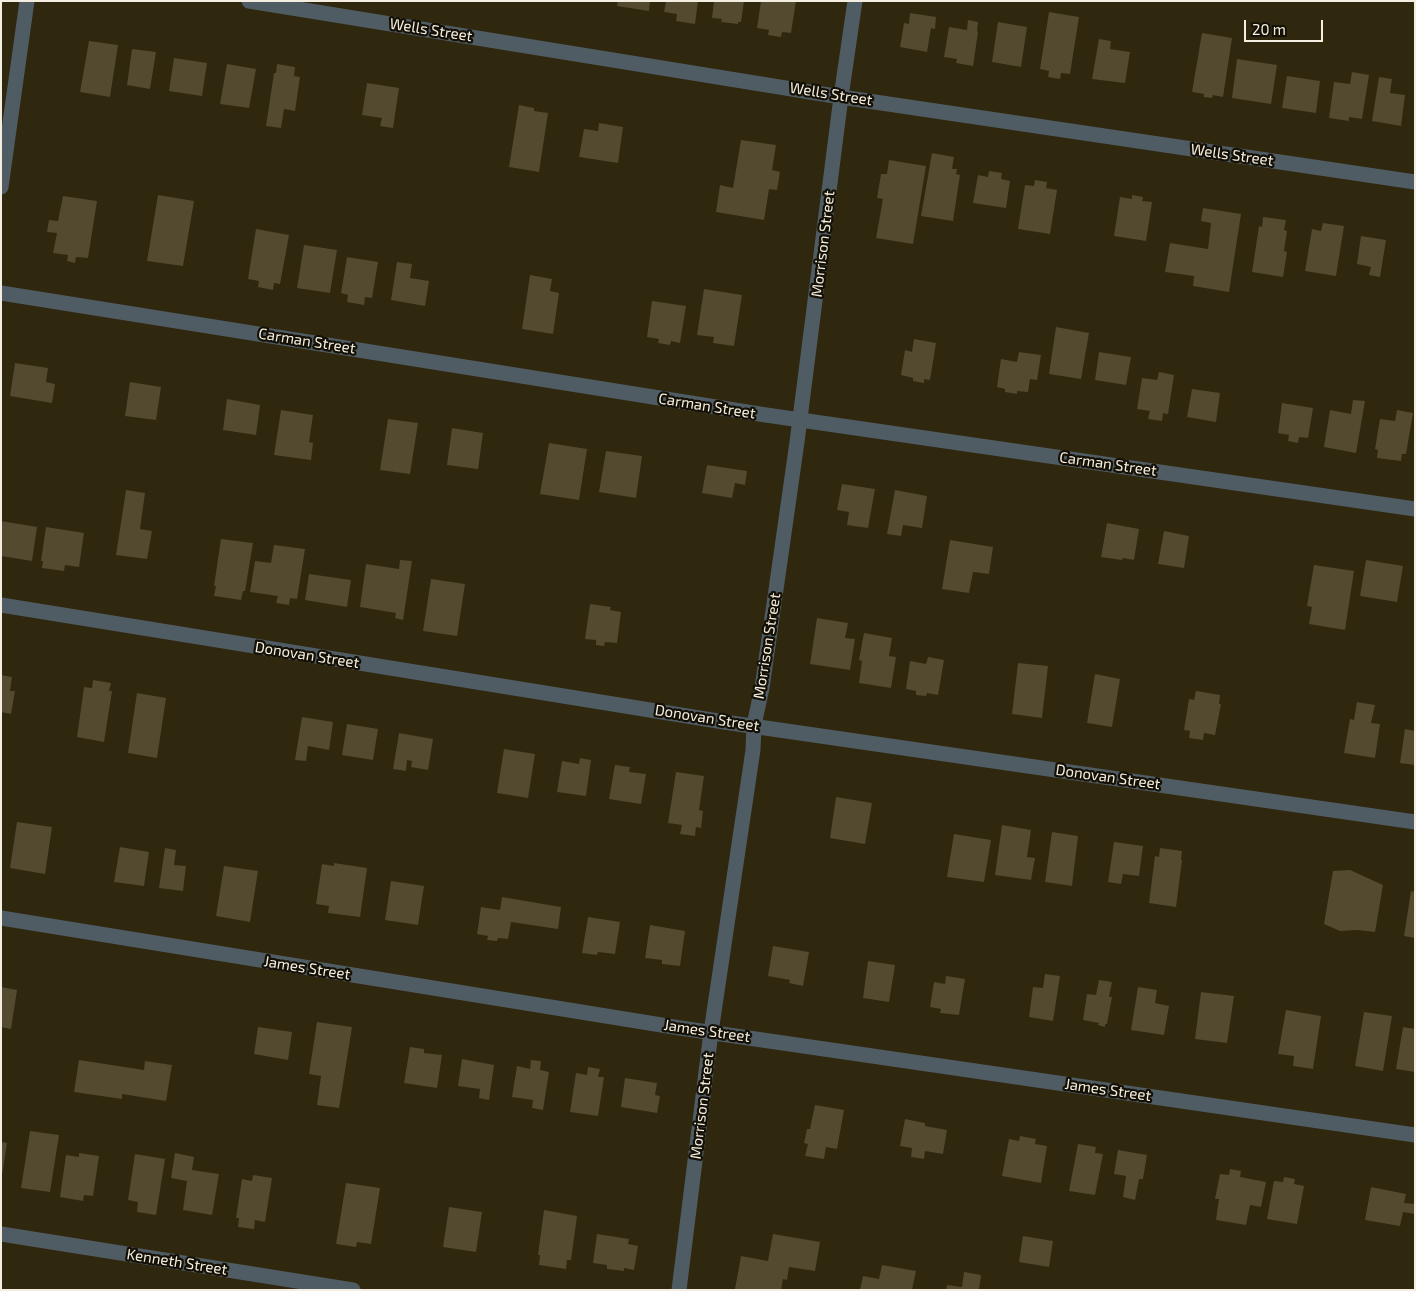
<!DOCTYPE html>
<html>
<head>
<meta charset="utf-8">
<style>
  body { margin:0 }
  #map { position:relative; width:1416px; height:1291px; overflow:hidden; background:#2f270e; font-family:"Exo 2",sans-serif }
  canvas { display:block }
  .frame { position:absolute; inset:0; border:2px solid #f3eedf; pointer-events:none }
  .scale { position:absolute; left:1244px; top:20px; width:79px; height:22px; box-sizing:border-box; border:2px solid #f3eedf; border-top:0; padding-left:6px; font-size:15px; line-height:18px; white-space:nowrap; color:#f3eedf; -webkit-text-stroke:4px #141006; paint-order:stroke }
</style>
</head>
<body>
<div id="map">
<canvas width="1416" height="1291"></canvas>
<div class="frame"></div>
<div class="scale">20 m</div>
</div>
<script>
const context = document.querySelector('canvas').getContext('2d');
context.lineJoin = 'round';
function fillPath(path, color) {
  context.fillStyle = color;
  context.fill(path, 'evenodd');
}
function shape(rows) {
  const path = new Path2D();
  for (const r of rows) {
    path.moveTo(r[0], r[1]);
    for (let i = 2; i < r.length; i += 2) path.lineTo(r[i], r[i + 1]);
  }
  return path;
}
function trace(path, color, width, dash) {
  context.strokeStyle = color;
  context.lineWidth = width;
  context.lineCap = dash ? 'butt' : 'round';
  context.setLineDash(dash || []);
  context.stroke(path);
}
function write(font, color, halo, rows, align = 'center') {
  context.font = font + ' "Exo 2",sans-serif';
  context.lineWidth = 4.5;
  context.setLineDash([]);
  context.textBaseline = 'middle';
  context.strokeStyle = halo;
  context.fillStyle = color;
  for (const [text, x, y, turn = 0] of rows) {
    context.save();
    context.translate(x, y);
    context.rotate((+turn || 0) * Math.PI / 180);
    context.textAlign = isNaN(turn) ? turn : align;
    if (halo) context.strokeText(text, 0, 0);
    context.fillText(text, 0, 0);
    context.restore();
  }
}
fillPath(shape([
  [618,1,650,1,649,11,617,6],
  [666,1,698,1,695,24,676,21,677,14,664,12],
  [714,1,744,1,741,22,738,22,738,24,721,22,722,19,712,18],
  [761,1,796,1,791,33,782,32,781,37,768,35,769,30,757,28],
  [1049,12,1079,17,1070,74,1061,73,1060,79,1048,77,1049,71,1040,69],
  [910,13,936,17,935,29,931,28,927,52,900,47,904,23,909,24],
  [968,20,978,22,977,31,978,32,973,66,956,63,957,59,944,57,949,27,967,30],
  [998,22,1027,27,1021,67,992,62],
  [1202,33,1232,38,1223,97,1213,95,1212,98,1204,97,1204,94,1192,92],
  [1099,39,1111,41,1110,49,1130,52,1125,83,1092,79],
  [89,41,118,45,110,97,80,92],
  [132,49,156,52,150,89,127,85],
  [174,58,207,63,202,96,169,91],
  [1237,59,1277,65,1271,104,1232,98],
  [227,64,256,69,249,108,220,104],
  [277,64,295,67,294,76,300,77,295,111,284,109,281,128,266,126,274,73,276,73],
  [1352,72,1369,75,1362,119,1349,117,1349,121,1329,118,1334,82,1350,84],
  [1287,76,1320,81,1316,113,1282,108],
  [1379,77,1392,79,1390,93,1405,95,1401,126,1372,121],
  [367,83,399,88,393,128,380,126,382,118,362,115],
  [519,105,534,108,534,111,548,113,539,172,509,167],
  [599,123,623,127,618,163,579,157,584,129,598,131],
  [741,140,776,145,772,170,780,172,777,190,769,189,764,220,716,212,720,185,733,188],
  [932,153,954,157,952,169,957,169,956,174,960,175,953,221,921,216],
  [889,160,926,166,913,244,876,238,883,199,877,198,881,174,887,174],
  [989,171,1002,173,1001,179,1010,181,1006,208,973,203,978,175,988,177],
  [1035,180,1047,182,1046,188,1057,190,1050,234,1018,229,1025,185,1034,186],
  [158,195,194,201,183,266,147,261],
  [1132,195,1143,197,1142,201,1152,202,1146,241,1114,236,1120,197,1132,199],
  [63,196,97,201,88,258,76,257,75,263,67,261,68,255,53,253,57,233,47,232,49,220,58,221],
  [1203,208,1241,214,1229,292,1193,286,1194,276,1165,272,1170,243,1208,249,1211,223,1201,221],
  [1263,217,1286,220,1284,230,1287,231,1284,251,1287,252,1283,277,1252,272,1259,226,1262,227],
  [1323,223,1344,226,1336,276,1305,271,1312,229,1321,231],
  [256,229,289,235,280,284,274,283,273,290,258,287,259,281,248,279],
  [1361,236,1386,240,1380,277,1369,275,1371,267,1357,264],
  [304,245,337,250,330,293,297,288],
  [347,257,378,262,372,298,365,297,364,305,347,302,348,295,341,293],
  [397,262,412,264,410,278,429,281,425,306,391,300],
  [530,275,552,279,550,291,559,293,553,334,522,329],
  [704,289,742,295,734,346,713,343,714,337,697,335],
  [652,301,686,306,680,343,671,341,670,345,658,343,659,339,647,337],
  [1056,327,1089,333,1081,379,1049,374],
  [914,339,936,343,930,380,924,379,924,383,913,381,913,378,901,375,905,350,912,352],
  [1019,352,1041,355,1037,380,1030,379,1028,392,1017,391,1017,394,1005,392,1005,389,997,387,1001,359,1017,362],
  [1099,352,1131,357,1126,385,1095,380],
  [15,363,48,368,46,382,55,384,52,403,10,396],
  [1159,372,1174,375,1168,414,1163,413,1162,421,1148,419,1150,411,1137,409,1142,378,1157,380],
  [130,382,161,387,156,420,125,416],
  [1192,389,1220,393,1216,422,1187,417],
  [227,399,260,405,256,435,223,430],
  [1353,400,1365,401,1356,453,1324,447,1330,410,1351,414],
  [1282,403,1313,408,1308,438,1299,437,1298,443,1288,441,1289,435,1278,433],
  [281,410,313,415,309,442,313,443,311,460,274,455],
  [1397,410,1413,413,1406,454,1402,454,1401,461,1377,458,1378,450,1375,449,1380,419,1395,421],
  [388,419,418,423,410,474,380,470],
  [452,428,483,433,478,469,447,465],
  [549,443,587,449,579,500,540,494],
  [606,451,642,456,636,498,599,492],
  [707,465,747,471,745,485,735,483,732,498,702,493],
  [842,484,875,489,868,528,847,525,849,512,837,510],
  [126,490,145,493,140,529,152,531,147,559,116,555],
  [895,490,927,496,922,528,903,525,901,536,887,534],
  [1,521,37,527,32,561,1,556],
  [1107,523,1139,529,1134,560,1123,558,1122,560,1101,557],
  [46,527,84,533,79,567,65,565,64,571,42,568,43,561,41,561],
  [1164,531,1189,536,1184,568,1158,564],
  [221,539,253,543,245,591,243,591,241,600,214,596,216,586,214,586],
  [950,540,993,547,989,574,973,572,969,593,942,589],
  [274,545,305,549,297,599,290,598,289,605,276,603,278,596,250,592,255,561,271,563],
  [400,560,412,561,403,620,395,618,396,613,360,607,366,564,399,569],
  [1366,560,1403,566,1397,602,1360,596],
  [1314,565,1354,571,1345,630,1309,624,1312,607,1307,606],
  [309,574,351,580,347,607,305,600],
  [431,579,465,584,457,636,423,631],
  [590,604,611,607,610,610,621,612,617,643,605,642,604,646,596,645,596,640,585,639],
  [817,618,848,623,845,638,855,639,850,670,810,664],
  [864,633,892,638,889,656,896,657,891,688,859,683,862,661,859,660],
  [928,657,944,660,938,695,927,693,926,696,916,695,916,691,906,689,910,661,926,664],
  [1018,663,1048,666,1042,718,1012,714],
  [1095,674,1120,679,1112,727,1087,723],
  [1,675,12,677,10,691,15,691,11,714,1,712],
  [93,680,111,683,109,691,112,691,104,742,77,737,84,687,92,688],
  [1196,691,1220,695,1219,704,1221,704,1215,735,1204,733,1203,740,1189,738,1190,731,1184,730,1189,699,1194,700],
  [137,693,166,698,157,758,128,753],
  [1357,702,1375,705,1371,723,1380,724,1375,758,1344,753,1350,719,1354,720],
  [302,717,333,722,329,750,308,746,306,761,295,760],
  [347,724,378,729,373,760,342,755],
  [1405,729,1415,731,1415,765,1400,763],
  [399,733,433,739,428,770,411,767,412,761,407,760,406,771,393,769],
  [504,749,535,754,528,798,497,793],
  [580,758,591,760,586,796,557,792,562,761,579,764],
  [615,765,630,767,629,772,646,774,641,804,609,799],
  [676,772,704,776,699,810,703,811,701,828,696,827,695,836,680,834,682,825,668,823],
  [836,797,872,803,865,844,830,838],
  [17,822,52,827,45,874,10,868],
  [1002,825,1031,830,1027,857,1035,858,1031,880,995,875],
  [1052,832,1078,836,1072,886,1045,882],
  [954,834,991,840,984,882,947,877],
  [1114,842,1143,846,1139,876,1123,874,1121,884,1108,882],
  [120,847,149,852,144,886,114,882],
  [165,848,176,850,174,865,186,866,183,891,159,888],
  [1160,848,1182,851,1181,860,1182,860,1176,907,1149,903,1155,856,1159,857],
  [334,863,367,868,360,917,328,913,329,906,316,904,322,864,334,866],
  [224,866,258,871,250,922,216,916],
  [1350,870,1383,885,1375,932,1358,930,1340,931,1324,924,1333,871],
  [391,881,424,886,418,925,385,920],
  [1411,891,1415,892,1415,938,1404,936],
  [502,897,561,907,558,929,511,922,508,939,498,938,497,941,487,940,488,936,477,934,481,907,500,910],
  [588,917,620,922,615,954,598,952,597,955,582,953],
  [650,925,685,931,680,966,662,964,662,960,645,958],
  [773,946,809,952,803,986,789,983,790,980,768,976],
  [868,961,895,965,889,1002,863,998],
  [1045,974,1060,976,1053,1021,1029,1017,1033,987,1043,988],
  [946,976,965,979,959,1015,940,1013,941,1009,930,1007,934,982,945,984],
  [1099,980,1112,982,1109,997,1112,997,1107,1024,1105,1024,1105,1027,1098,1025,1099,1023,1083,1020,1087,994,1096,995],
  [1,987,17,990,11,1029,1,1027],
  [1138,987,1157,990,1155,1003,1169,1006,1164,1035,1131,1030],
  [1201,992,1234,996,1227,1043,1195,1039],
  [1286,1010,1321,1016,1313,1069,1293,1066,1294,1056,1278,1054],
  [1364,1012,1392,1016,1383,1071,1355,1066],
  [317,1022,352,1027,339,1108,317,1105,321,1076,309,1074],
  [258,1027,292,1032,288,1060,254,1054],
  [1403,1027,1415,1029,1415,1072,1396,1069],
  [410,1047,424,1049,424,1053,442,1055,437,1088,404,1083],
  [462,1059,494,1065,489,1100,479,1098,480,1089,458,1086],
  [79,1060,144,1070,145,1061,172,1065,166,1101,122,1094,122,1099,74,1092],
  [531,1060,541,1061,540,1070,549,1072,543,1110,532,1108,533,1100,512,1097,517,1066,530,1069],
  [588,1067,600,1069,598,1077,604,1077,598,1116,570,1112,576,1073,587,1075],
  [625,1078,657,1083,655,1095,660,1096,657,1113,621,1107],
  [815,1105,844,1110,837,1149,826,1147,824,1159,805,1156,808,1144,804,1143,807,1129,810,1129],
  [905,1119,925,1123,925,1126,947,1130,943,1154,925,1151,924,1159,911,1157,912,1148,900,1146],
  [30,1131,59,1135,50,1192,21,1188],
  [1020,1136,1036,1139,1035,1144,1047,1146,1041,1183,1002,1176,1009,1139,1019,1141],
  [1,1142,7,1143,2,1175,1,1175],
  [1078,1144,1096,1147,1095,1153,1103,1154,1095,1195,1069,1191],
  [1118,1150,1147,1155,1143,1179,1139,1179,1135,1200,1123,1197,1126,1176,1114,1174],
  [79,1153,99,1156,93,1196,84,1195,83,1201,60,1197,66,1155,79,1157],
  [175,1153,194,1157,192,1170,219,1174,212,1215,183,1210,187,1181,171,1178],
  [135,1154,165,1159,156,1215,137,1212,138,1202,128,1200],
  [1230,1169,1241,1171,1240,1177,1266,1182,1261,1207,1250,1205,1246,1225,1216,1220,1219,1199,1215,1199,1220,1174,1229,1175],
  [253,1175,272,1178,265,1222,255,1220,254,1229,238,1227,239,1218,236,1218,242,1179,252,1181],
  [1284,1177,1295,1179,1294,1184,1304,1186,1297,1224,1267,1219,1274,1181,1283,1182],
  [346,1183,380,1188,371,1244,357,1242,356,1247,336,1244],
  [1371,1187,1406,1194,1404,1203,1415,1204,1415,1214,1403,1212,1400,1226,1365,1220],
  [449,1207,482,1212,476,1252,443,1247],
  [544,1210,577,1216,571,1260,567,1260,566,1269,539,1265,540,1255,538,1255],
  [597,1234,629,1239,628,1244,638,1246,634,1270,624,1268,624,1271,607,1269,607,1265,593,1263],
  [773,1234,820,1242,815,1271,789,1267,787,1280,783,1279,781,1290,735,1289,741,1256,768,1261],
  [1023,1236,1053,1241,1049,1267,1019,1262],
  [882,1265,916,1271,912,1290,860,1290,863,1276,879,1279],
  [964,1272,981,1275,979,1290,946,1290,947,1285,962,1287]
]), '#534a30');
trace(shape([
  [249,1,841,97,1415,182],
  [1,187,27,1],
  [1,293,766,415,1415,509],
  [1,605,724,722,1415,822],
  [1,918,680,1028,1415,1135],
  [1,1234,353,1290],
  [679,1290,711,1032,753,750,754,725,762,688,797,442,841,97,855,1]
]), '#505c63', 15);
write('15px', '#f3eedf', '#141006', [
  ["Wells Street",431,30,9],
  ["Wells Street",831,94,9],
  ["Wells Street",1232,155,8],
  ["Morrison Street",823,244,-83],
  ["Carman Street",307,341,9],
  ["Carman Street",707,406,9],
  ["Carman Street",1108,464,8],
  ["Morrison Street",767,646,-81],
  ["Donovan Street",307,655,9],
  ["Donovan Street",707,718,9],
  ["Donovan Street",1108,777,8],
  ["James Street",307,968,9],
  ["James Street",707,1031,8],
  ["James Street",1108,1090,8],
  ["Morrison Street",702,1106,-83],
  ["Kenneth Street",177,1262,9]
]);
</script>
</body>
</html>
